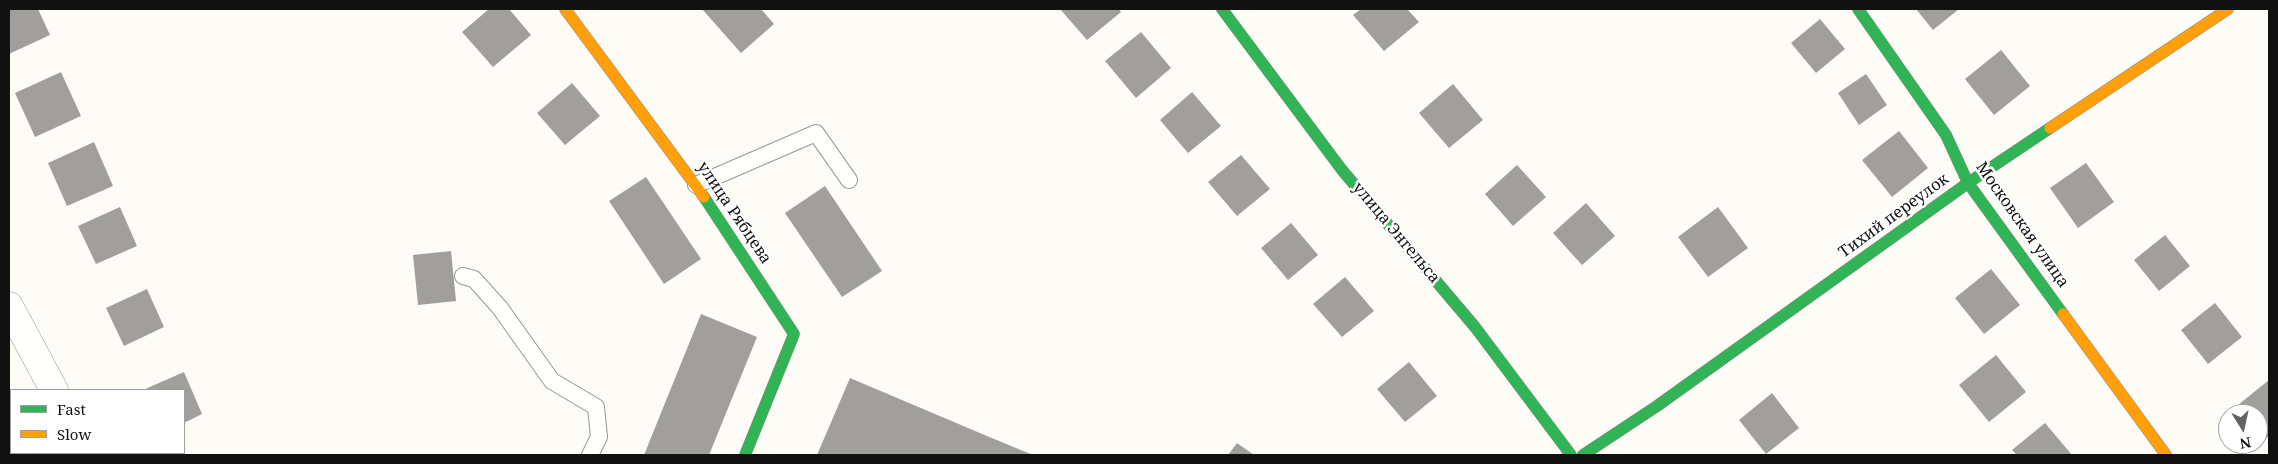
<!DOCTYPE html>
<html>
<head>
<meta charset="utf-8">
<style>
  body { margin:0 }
  #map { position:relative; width:2278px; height:464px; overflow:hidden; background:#fdfcf7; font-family:"Noto Serif",serif }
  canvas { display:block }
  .frame { position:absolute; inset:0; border:10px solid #111; pointer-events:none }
  .legend { position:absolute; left:10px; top:389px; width:175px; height:65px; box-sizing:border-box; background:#fff; border:1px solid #a0a0a0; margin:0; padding:6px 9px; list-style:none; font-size:15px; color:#111 }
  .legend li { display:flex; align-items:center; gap:10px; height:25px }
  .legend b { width:25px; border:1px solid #a0a0a0 }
  .north { position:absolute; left:2218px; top:404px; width:50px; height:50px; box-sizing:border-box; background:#fff; border:1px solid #a0a0a0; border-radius:50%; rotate:170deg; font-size:14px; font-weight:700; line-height:20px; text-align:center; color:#111 }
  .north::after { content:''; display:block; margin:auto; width:18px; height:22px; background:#646362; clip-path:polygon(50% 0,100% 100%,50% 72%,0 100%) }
</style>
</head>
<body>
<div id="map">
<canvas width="2278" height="464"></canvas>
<div class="frame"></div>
<ul class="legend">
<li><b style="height:6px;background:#30b455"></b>Fast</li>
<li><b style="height:6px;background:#ff9f0a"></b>Slow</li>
</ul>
<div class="north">N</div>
</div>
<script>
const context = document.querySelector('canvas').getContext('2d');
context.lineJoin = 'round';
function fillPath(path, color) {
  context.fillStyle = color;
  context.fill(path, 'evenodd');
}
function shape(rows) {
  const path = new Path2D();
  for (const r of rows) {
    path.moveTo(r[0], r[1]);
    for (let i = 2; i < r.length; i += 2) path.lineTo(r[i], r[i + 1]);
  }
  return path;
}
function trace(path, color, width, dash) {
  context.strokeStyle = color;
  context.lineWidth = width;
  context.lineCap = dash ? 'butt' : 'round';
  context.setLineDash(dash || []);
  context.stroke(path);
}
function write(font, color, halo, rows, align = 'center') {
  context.font = font + ' "Noto Serif",serif';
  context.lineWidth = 5;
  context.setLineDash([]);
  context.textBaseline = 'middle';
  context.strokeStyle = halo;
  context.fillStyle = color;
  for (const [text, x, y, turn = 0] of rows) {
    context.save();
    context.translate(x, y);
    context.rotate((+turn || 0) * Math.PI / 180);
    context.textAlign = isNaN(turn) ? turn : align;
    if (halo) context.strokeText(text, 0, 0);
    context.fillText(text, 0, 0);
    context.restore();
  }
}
fillPath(shape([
  [9,9,38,9,50,35,9,54],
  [489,9,509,9,531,35,493,67,462,32],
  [702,9,761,9,774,24,741,53],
  [1060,9,1119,9,1121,12,1087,40],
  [1361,9,1407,9,1419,22,1384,51,1353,15],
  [1916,9,1959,9,1933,30],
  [1820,19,1845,49,1816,73,1791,43],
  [1141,32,1171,68,1136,98,1105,61],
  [2001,50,2030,86,1994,115,1965,79],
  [61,72,81,116,35,137,15,93],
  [1866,74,1887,105,1859,125,1838,93],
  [572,83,600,116,565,145,537,113],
  [1453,84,1483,120,1449,148,1419,113],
  [1192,92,1221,126,1188,153,1160,120],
  [1899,131,1928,168,1892,197,1862,160],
  [94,142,113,186,67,206,48,163],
  [1241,155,1270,189,1237,216,1208,182],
  [2086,163,2114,202,2078,228,2050,188],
  [1517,165,1546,197,1513,226,1485,194],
  [646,177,701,259,664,284,609,201],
  [825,186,882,271,842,297,785,213],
  [1586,203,1615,236,1582,265,1553,233],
  [120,207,137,246,96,264,78,226],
  [1718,207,1748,248,1708,277,1678,237],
  [1291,223,1318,255,1288,280,1261,248],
  [2165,235,2190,266,2159,291,2134,260],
  [451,251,456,301,418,305,413,255],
  [1991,269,2020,305,1984,334,1955,298],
  [1345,277,1374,311,1342,337,1313,304],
  [147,289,164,327,124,346,106,308],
  [2215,303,2242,337,2208,364,2181,330],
  [701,314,757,337,709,455,644,455],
  [1996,355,2026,392,1989,422,1959,385],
  [1409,362,1437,396,1405,422,1377,389],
  [184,372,202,414,184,423,184,390,143,390],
  [850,378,987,436,1033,455,817,455],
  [2269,380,2269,436,2265,439,2258,430,2258,414,2245,414,2238,405],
  [1772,393,1799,428,1766,454,1739,420],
  [2045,423,2072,455,2017,455,2012,450],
  [1237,443,1254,455,1228,455]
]), '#a19f9c');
const lane = shape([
  [696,185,816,133,849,180],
  [463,276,474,279,500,308,552,381,596,407,599,437,590,455]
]);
const street = shape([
  [9,306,54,390],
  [88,453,89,455]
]);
const fast = shape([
  [1222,9,1342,170,1475,327,1571,455],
  [1858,9,1946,135,1968,183,2063,314],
  [704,197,794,334,745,455],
  [1583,455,1657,406,1968,183,2050,128]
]);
const slow = shape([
  [565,9,704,197],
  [2050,128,2228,9],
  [2063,314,2166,455]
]);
trace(lane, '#979795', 18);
trace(street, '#979795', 29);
trace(fast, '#8e8d8b', 12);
trace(slow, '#8e8d8b', 12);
trace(lane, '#fffffe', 16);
trace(street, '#fffffe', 28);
trace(fast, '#30b455', 11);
trace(slow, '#ff9f0a', 11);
write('16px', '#111', '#fff', [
  ["улица Рябцева",734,213,56],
  ["Тихий переулок",1894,216,-36],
  ["Московская улица",2022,225,55],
  ["улица Энгельса",1396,233,50]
]);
</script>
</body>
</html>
